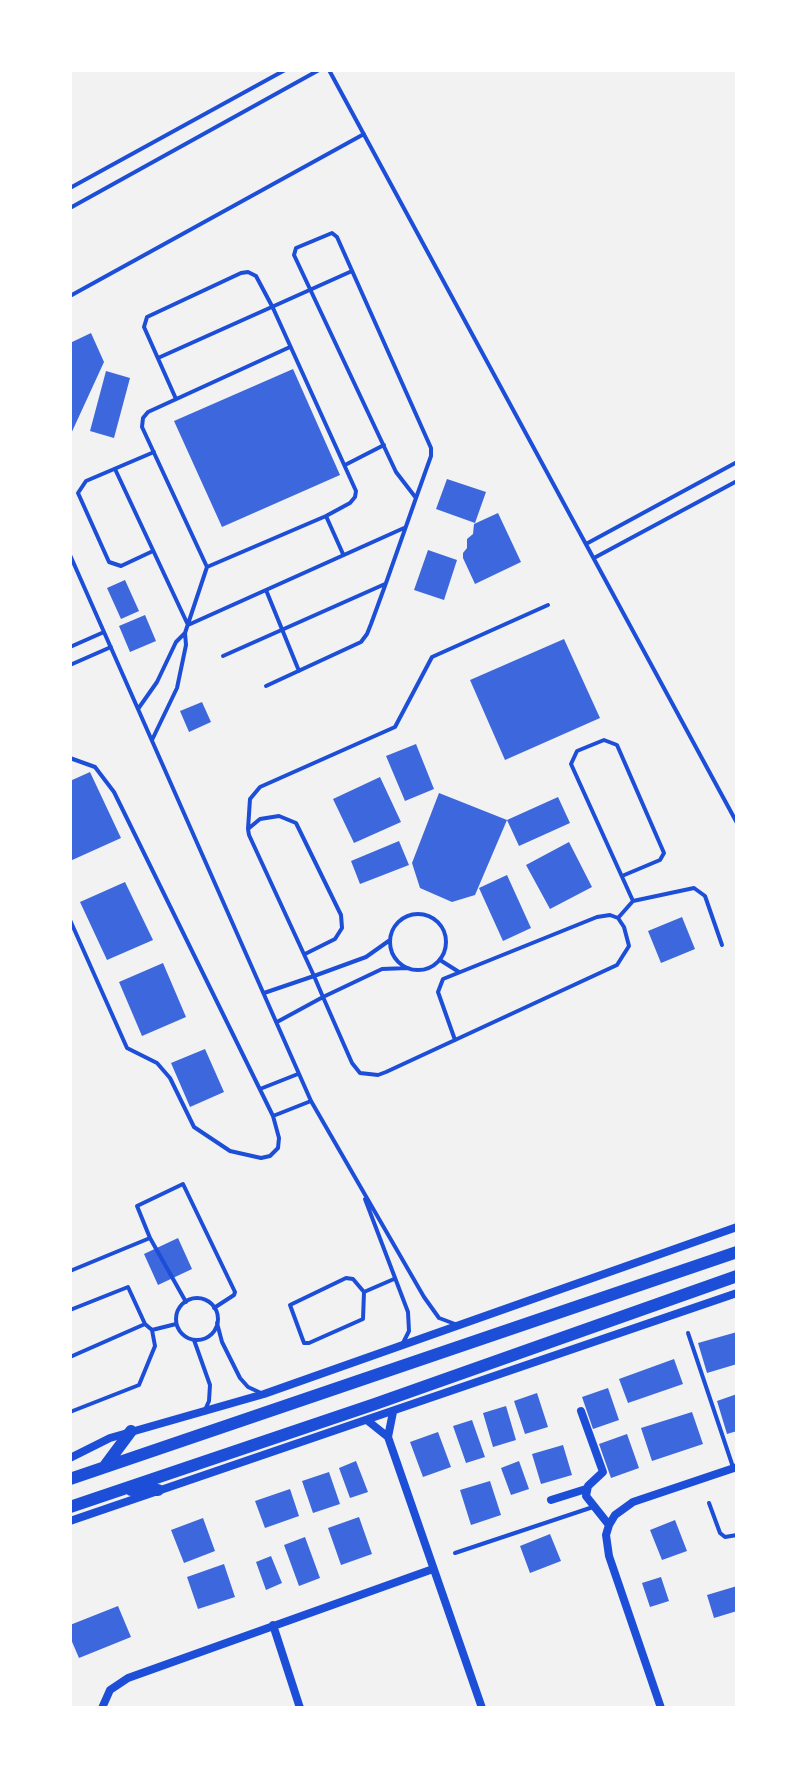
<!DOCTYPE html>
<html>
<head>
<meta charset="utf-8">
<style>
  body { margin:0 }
  #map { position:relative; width:807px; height:1778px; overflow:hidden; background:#f2f2f2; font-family:Spectral,serif }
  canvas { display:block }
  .frame { position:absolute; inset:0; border:72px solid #fff; pointer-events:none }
</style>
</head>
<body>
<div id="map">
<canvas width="807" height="1778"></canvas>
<div class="frame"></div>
</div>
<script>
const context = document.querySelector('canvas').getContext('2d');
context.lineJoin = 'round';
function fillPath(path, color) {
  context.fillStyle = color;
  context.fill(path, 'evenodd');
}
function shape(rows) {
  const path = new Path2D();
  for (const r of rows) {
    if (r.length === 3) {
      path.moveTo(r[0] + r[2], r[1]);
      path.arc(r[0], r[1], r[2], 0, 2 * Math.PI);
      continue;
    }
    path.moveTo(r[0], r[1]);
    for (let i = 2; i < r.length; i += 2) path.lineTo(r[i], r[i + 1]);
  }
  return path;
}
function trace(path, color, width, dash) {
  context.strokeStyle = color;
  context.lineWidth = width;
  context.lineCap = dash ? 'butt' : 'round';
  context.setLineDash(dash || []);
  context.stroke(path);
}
fillPath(shape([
  [91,333,104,362,70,436,70,343],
  [293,369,340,475,222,527,174,421],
  [106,371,130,378,114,438,90,431],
  [447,479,486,492,475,523,436,509],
  [498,513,521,562,475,584,463,558,463,553,467,548,467,539,473,534,474,524],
  [428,550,457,560,444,600,414,590],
  [125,580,139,611,121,619,107,588],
  [145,615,156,641,130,652,119,626],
  [564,639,600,718,505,760,470,680],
  [202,702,211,722,189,732,180,711],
  [416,744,434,789,405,801,386,756],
  [90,772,121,838,70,861,70,781],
  [380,777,401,822,354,843,333,799],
  [439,793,507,820,475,895,452,902,420,888,412,863],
  [558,797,570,823,519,846,507,820],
  [399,841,409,865,360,884,351,861],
  [569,842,592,887,550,909,526,865],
  [507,875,531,928,503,941,479,888],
  [125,882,153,940,107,960,80,902],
  [682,917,695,949,661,963,648,931],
  [163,963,186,1017,142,1036,119,982],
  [205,1049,224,1092,190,1107,171,1063],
  [178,1238,192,1269,158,1285,144,1254],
  [737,1332,737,1364,707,1373,698,1343],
  [674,1359,683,1384,628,1403,619,1379],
  [608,1388,619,1420,593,1429,582,1397],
  [537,1393,548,1427,525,1434,514,1401],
  [737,1394,737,1431,727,1434,717,1401],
  [506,1406,516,1440,493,1447,483,1413],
  [692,1412,703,1444,652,1461,641,1428],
  [472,1420,485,1457,466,1463,453,1426],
  [438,1432,451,1467,423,1477,410,1442],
  [627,1434,639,1468,611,1478,599,1444],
  [563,1445,572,1475,541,1484,532,1454],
  [356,1461,368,1492,350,1498,339,1468],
  [519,1461,529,1489,511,1495,501,1468],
  [329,1472,340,1504,313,1513,302,1481],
  [490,1481,501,1515,471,1525,460,1490],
  [290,1489,299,1516,265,1528,255,1501],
  [359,1517,372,1554,341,1565,328,1528],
  [203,1518,215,1551,184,1563,171,1530],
  [675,1520,687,1551,662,1560,650,1530],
  [550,1534,561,1561,530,1573,520,1546],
  [305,1537,320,1578,299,1586,284,1545],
  [271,1556,282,1583,266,1590,256,1562],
  [224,1564,235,1597,198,1609,187,1577],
  [661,1577,669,1601,650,1607,642,1583],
  [737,1586,737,1611,714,1618,707,1595],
  [118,1606,131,1637,79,1658,70,1637,70,1625]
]), '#3d67dc');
trace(shape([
  [329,70,737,823],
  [70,188,285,70],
  [70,208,319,70],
  [70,296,364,134],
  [158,358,352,271],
  [176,399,144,327,147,317,241,273,248,272,256,276,273,308,356,491,355,497,350,503,326,516,207,567],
  [345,465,384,445],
  [115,469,188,625,404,528],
  [326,516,343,554],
  [586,544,737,462],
  [153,551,121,566,109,562,78,493,86,481,154,452],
  [70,555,311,1101,424,1297,439,1318,455,1324],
  [594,558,737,481],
  [266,590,299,671],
  [70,647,104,632],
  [223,656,385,584],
  [70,665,111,647],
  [266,686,361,642,367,634,371,624,386,583,416,498,431,456,431,448,337,237,332,233,296,248,294,255,396,472,416,498],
  [138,709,157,682,176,642,185,633],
  [152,740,177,688,186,645,185,633,207,567,142,427,143,418,148,412,290,347],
  [70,758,95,767,114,792,273,1116,279,1138,278,1148,270,1156,261,1158,230,1151,194,1127,170,1078,157,1063,127,1048,70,920],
  [248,829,250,799,260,787,395,727,432,657,548,605],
  [633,901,694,888,705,896,722,945],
  [418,942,28],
  [618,918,633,901,571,764,577,751,604,740,617,745,664,853,660,860,622,876],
  [305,954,335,939,342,928,341,915,296,823,279,816,260,819,248,829,249,835,314,976,366,957,390,940],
  [440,960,459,972],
  [408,968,382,969,323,997,352,1063,360,1073,378,1075,386,1072,455,1040,617,965,629,946,624,927,618,918,610,915,597,917,443,979,438,992,455,1040],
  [70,972,70,995],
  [264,993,314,976,323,997,277,1022],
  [260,1089,298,1074],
  [273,1116,311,1101],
  [365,1199,408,1312,409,1331,403,1343],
  [150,1238,186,1302],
  [70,1271,150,1238,137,1206,183,1184,235,1292,234,1295,214,1308],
  [364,1292,363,1319,309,1343,304,1343,290,1305,346,1278,353,1279,364,1292,394,1279],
  [197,1319,21],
  [70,1310,128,1287,145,1324,152,1330,155,1346,139,1385,70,1412],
  [217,1323,222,1342,240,1378,248,1387,261,1393],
  [152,1330,176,1324],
  [688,1333,733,1467],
  [194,1340,210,1385,209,1401,205,1410],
  [70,1357,145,1324],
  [709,1503,720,1533,725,1537,737,1535],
  [455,1553,593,1507]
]), '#1d4ed8', 4);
trace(shape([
  [581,1411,603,1472,588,1486,586,1496,609,1525],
  [393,1412,388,1437,482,1708],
  [368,1421,388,1437],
  [70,1458,110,1438,264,1394,737,1227],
  [551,1500,586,1489],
  [70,1521,737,1293],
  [273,1625,300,1708],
  [102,1708,110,1690,128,1678,433,1569],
  [661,1708,609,1556,606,1535,609,1525,615,1515,633,1502,737,1467]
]), '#1d4ed8', 8);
trace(shape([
  [105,1466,131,1431],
  [70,1479,737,1252],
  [131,1490,158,1490],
  [70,1507,375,1404,737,1276]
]), '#1d4ed8', 12);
</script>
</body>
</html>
